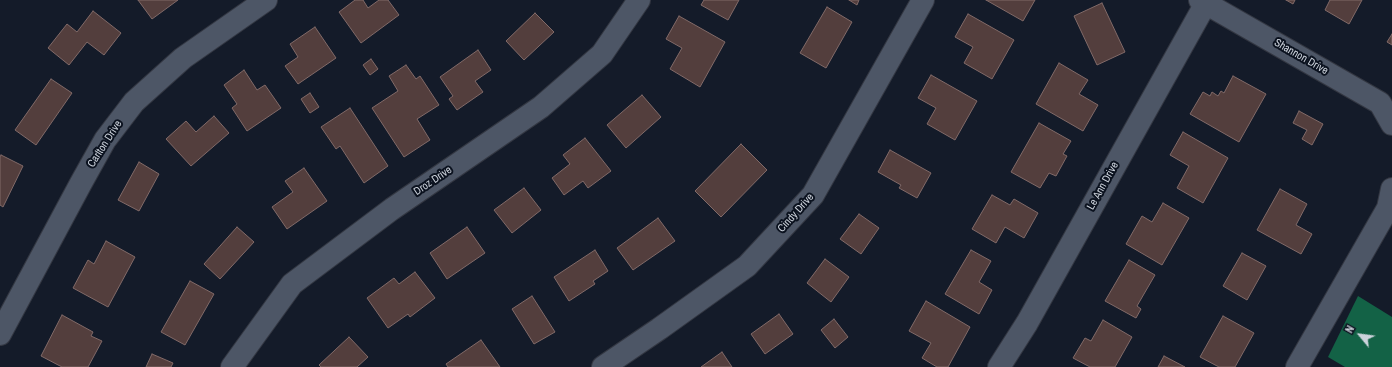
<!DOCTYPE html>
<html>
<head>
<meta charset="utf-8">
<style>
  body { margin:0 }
  #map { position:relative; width:1392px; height:367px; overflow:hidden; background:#141b29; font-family:"Archivo Narrow",sans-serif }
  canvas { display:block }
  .north { position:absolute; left:1340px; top:315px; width:40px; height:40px; -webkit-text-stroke:3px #0b121f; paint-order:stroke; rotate:299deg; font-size:11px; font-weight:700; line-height:16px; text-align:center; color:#cdd3dc }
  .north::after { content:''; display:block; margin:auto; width:14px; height:18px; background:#cdd3dc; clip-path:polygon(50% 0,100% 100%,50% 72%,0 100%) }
</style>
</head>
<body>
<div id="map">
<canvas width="1392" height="367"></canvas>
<div class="north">N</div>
</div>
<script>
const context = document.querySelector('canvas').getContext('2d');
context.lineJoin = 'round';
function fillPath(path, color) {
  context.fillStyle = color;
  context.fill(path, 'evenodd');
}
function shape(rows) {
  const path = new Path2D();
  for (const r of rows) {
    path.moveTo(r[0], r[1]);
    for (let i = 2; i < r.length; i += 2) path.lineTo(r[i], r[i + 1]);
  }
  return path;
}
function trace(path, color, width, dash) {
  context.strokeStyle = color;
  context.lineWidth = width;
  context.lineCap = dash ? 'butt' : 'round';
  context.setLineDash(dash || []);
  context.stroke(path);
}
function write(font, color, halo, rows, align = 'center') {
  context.font = font + ' "Archivo Narrow",sans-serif';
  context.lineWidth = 4;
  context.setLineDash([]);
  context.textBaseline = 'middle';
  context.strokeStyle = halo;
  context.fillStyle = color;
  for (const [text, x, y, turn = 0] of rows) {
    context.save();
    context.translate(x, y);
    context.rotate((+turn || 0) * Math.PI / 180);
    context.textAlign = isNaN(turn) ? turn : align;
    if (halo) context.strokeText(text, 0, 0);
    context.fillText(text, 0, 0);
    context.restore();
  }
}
fillPath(shape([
  [1358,296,1392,317,1392,367,1345,367,1328,357]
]), '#136246');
const building = shape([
  [138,0,178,0,152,19,138,0],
  [355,0,363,0,368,8,379,0,388,0,399,15,361,43,339,12,355,0],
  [704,0,739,0,728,20,701,5,704,0],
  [849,0,859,0,857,5,849,0],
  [986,0,1035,0,1023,21,986,0],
  [1286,0,1295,0,1293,4,1286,0],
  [1330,0,1362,0,1349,24,1325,10,1330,0],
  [1102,3,1125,52,1097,65,1074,16,1102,3],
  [827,7,852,22,826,68,800,53,827,7],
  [93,11,121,33,104,55,87,42,69,65,48,48,67,24,77,32,93,11],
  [535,13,554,32,524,60,506,41,535,13],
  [968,14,1014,40,992,79,964,63,973,47,955,37,968,14],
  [679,16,725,42,700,87,670,69,682,48,666,39,679,16],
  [315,27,336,58,298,84,285,66,298,57,290,44,315,27],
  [1392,34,1392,45,1387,42,1392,34],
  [478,50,491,70,475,81,483,92,457,110,449,99,453,96,440,77,478,50],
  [371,59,378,69,370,75,363,65,371,59],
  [1059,63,1088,80,1079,94,1098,105,1083,131,1036,104,1059,63],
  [406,65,416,79,420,76,439,105,417,119,430,140,404,157,372,108,398,91,389,76,406,65],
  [244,70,257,90,265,85,281,108,247,131,232,108,237,104,224,85,244,70],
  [931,75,977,101,955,140,927,124,936,108,918,98,931,75],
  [1233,76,1266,94,1239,142,1190,114,1203,92,1210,96,1212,92,1218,96,1221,91,1224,93,1233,76],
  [51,79,72,93,36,145,15,130,51,79],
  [310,93,319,107,310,113,301,99,310,93],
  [642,95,661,117,626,148,607,125,642,95],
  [350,108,388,166,364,183,340,146,336,149,321,127,350,108],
  [1299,111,1323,124,1312,145,1302,139,1307,130,1293,123,1299,111],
  [214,116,229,133,191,166,166,139,186,121,196,132,214,116],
  [1039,123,1071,141,1063,154,1067,156,1056,176,1049,173,1040,188,1011,172,1039,123],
  [1183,132,1228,158,1203,203,1177,188,1189,166,1170,155,1183,132],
  [585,138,611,171,588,188,583,181,564,195,552,178,570,164,563,155,585,138],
  [741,144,767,170,721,217,695,191,741,144],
  [890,150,931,173,917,198,899,188,901,185,878,172,890,150],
  [1,155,23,166,3,207,0,205,0,157,1,155],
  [139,162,159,174,139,211,118,200,139,162],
  [304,168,327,201,287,229,272,207,293,192,285,181,304,168],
  [524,188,541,210,512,233,494,210,524,188],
  [1280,189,1307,204,1296,225,1312,234,1301,254,1257,230,1280,189],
  [992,195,1010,205,1014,199,1038,213,1024,238,1005,227,996,243,972,229,992,195],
  [1163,203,1189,218,1162,265,1126,244,1142,216,1152,222,1163,203],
  [859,214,879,228,861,254,840,239,859,214],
  [658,218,675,241,633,270,617,248,658,218],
  [237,227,254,242,220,279,204,264,237,227],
  [467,227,485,253,447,279,430,253,467,227],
  [106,241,135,257,108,307,73,288,88,260,94,264,106,241],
  [595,250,608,271,593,281,595,284,569,301,554,277,595,250],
  [971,250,991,261,979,282,992,290,979,314,945,294,971,250],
  [1242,253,1266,266,1247,300,1223,286,1242,253],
  [825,259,849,277,831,302,807,283,825,259],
  [1129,260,1155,275,1137,306,1141,309,1136,318,1105,301,1129,260],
  [415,272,435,298,410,317,408,314,388,328,367,298,394,278,399,284,415,272],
  [190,281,214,294,185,345,161,332,190,281],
  [532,296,555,332,534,344,512,309,532,296],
  [926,301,970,327,948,367,937,367,922,358,931,343,909,331,926,301],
  [779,314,793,334,765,354,751,334,779,314],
  [62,315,93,332,91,336,102,341,88,367,62,367,41,356,62,315],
  [1223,316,1254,333,1235,367,1219,367,1200,357,1223,316],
  [834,319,848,337,835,348,821,330,834,319],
  [1103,320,1132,337,1115,367,1090,367,1073,358,1085,338,1091,341,1103,320],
  [349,337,368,357,357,367,321,367,319,365,349,337],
  [481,340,500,367,448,367,446,364,481,340],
  [722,352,732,367,701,367,722,352],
  [152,354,173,363,171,367,146,367,152,354],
  [1164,356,1185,367,1158,367,1164,356]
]);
fillPath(building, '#533e3d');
trace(building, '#816a68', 1);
const minor = shape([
  [1200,0,1380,103,1392,124],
  [0,334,81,183,105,140,134,102,183,58,266,0],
  [232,367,292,284,392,209,541,107,602,54,639,0],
  [603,367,659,329,747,266,813,195,923,0],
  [999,367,1027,323,1206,3],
  [1297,367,1388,208,1392,189]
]);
trace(minor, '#333742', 24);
trace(minor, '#4d5666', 22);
write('11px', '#cdd3dc', '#0b121f', [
  ["Shannon Drive",1301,57,30],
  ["Carlton Drive",105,144,-57],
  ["Droz Drive",433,181,-34],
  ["Le Ann Drive",1103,186,-61],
  ["Cindy Drive",796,213,-48]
]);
</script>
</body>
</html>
